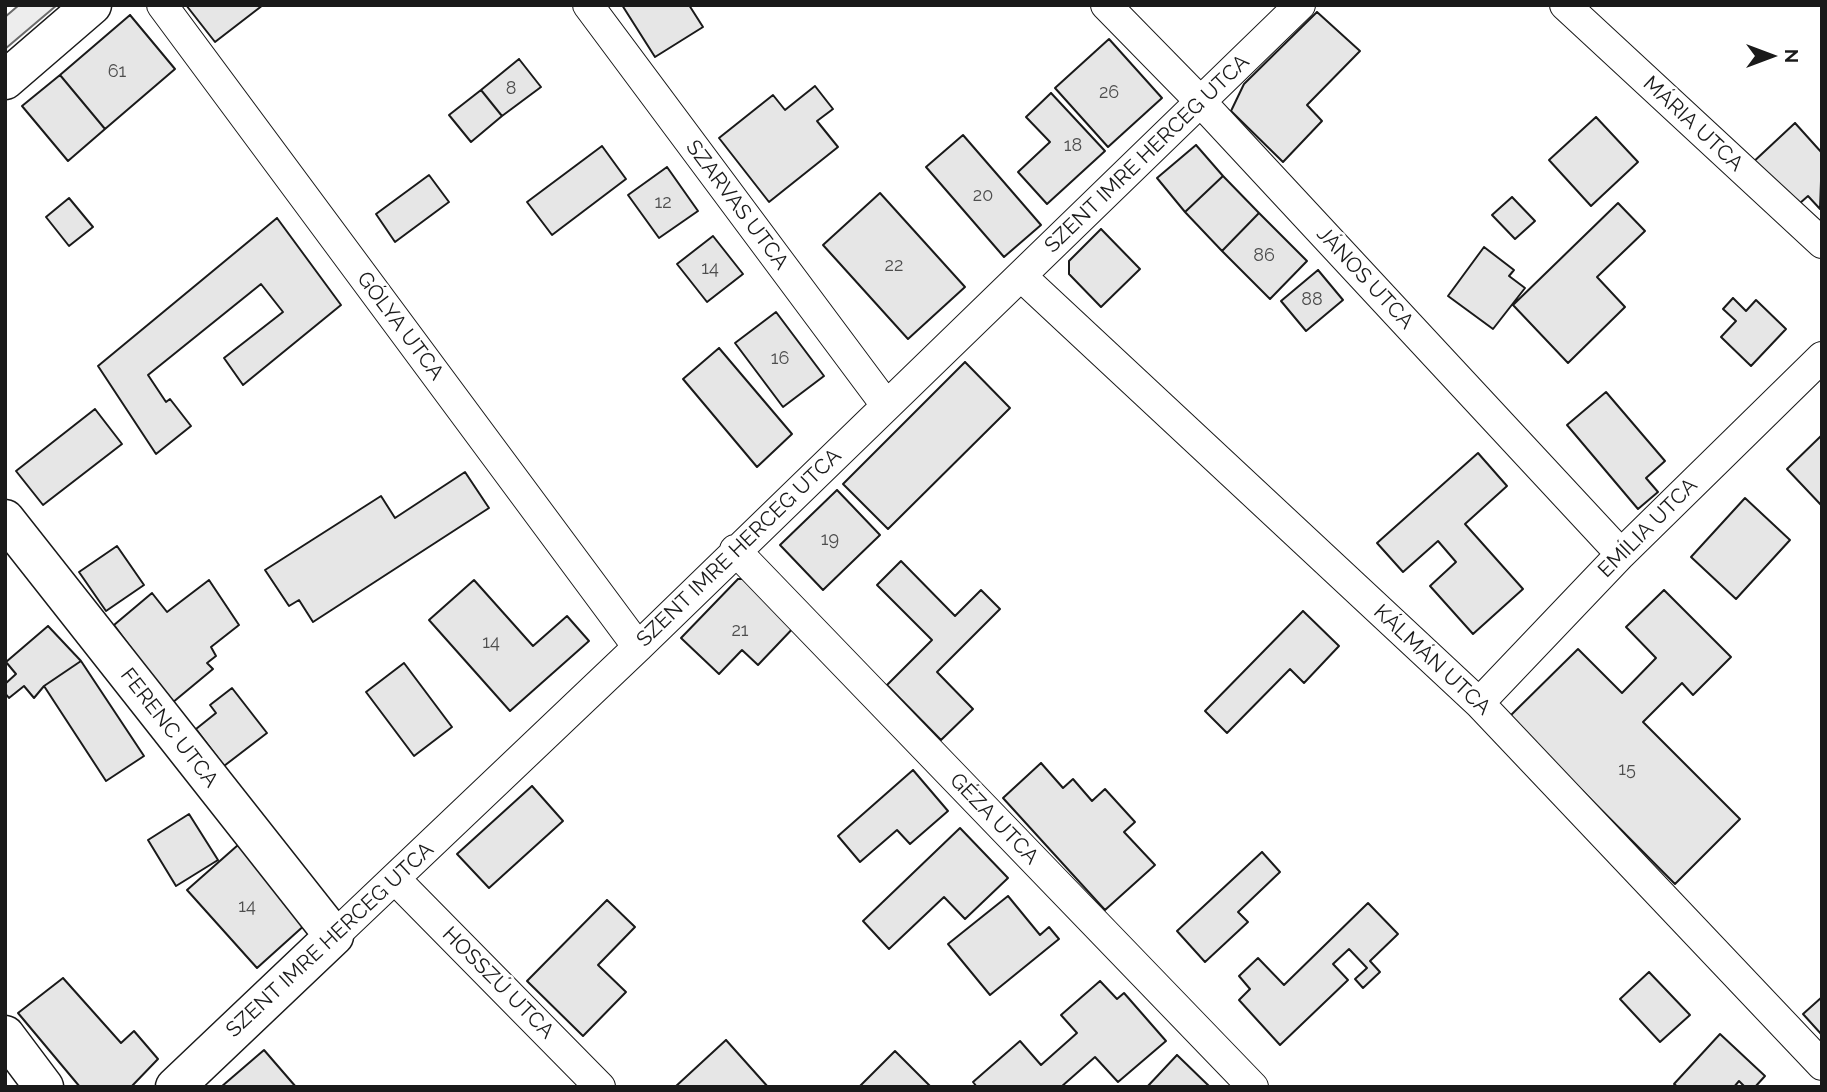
<!DOCTYPE html>
<html>
<head>
<meta charset="utf-8">
<style>
  body { margin:0 }
  #map { position:relative; width:1827px; height:1092px; overflow:hidden; background:#fff; font-family:Raleway,sans-serif }
  canvas { display:block }
  .frame { position:absolute; inset:0; border:7px solid #1a1a1a; pointer-events:none }
  .north { position:absolute; left:1736px; top:21px; width:70px; height:70px; -webkit-text-stroke:5px #fff; paint-order:stroke; rotate:90deg; font-size:19px; font-weight:700; line-height:28px; text-align:center; color:#1a1a1a }
  .north::after { content:''; display:block; margin:auto; width:24px; height:32px; background:#1a1a1a; clip-path:polygon(50% 0,100% 100%,50% 72%,0 100%) }
</style>
</head>
<body>
<div id="map">
<canvas width="1827" height="1092"></canvas>
<div class="frame"></div>
<div class="north">N</div>
</div>
<script>
const context = document.querySelector('canvas').getContext('2d');
context.lineJoin = 'round';
function fillPath(path, color) {
  context.fillStyle = color;
  context.fill(path, 'evenodd');
}
function shape(rows) {
  const path = new Path2D();
  for (const r of rows) {
    path.moveTo(r[0], r[1]);
    for (let i = 2; i < r.length; i += 2) path.lineTo(r[i], r[i + 1]);
  }
  return path;
}
function trace(path, color, width, dash) {
  context.strokeStyle = color;
  context.lineWidth = width;
  context.lineCap = dash ? 'butt' : 'round';
  context.setLineDash(dash || []);
  context.stroke(path);
}
function write(font, color, halo, rows, align = 'center') {
  context.font = font + ' Raleway,sans-serif';
  context.lineWidth = 5;
  context.setLineDash([]);
  context.textBaseline = 'middle';
  context.strokeStyle = halo;
  context.fillStyle = color;
  for (const [text, x, y, turn = 0] of rows) {
    context.save();
    context.translate(x, y);
    context.rotate((+turn || 0) * Math.PI / 180);
    context.textAlign = isNaN(turn) ? turn : align;
    if (halo) context.strokeText(text, 0, 0);
    context.fillText(text, 0, 0);
    context.restore();
  }
}
const built = shape([
  [19,5,57,5,5,49,5,17,19,5]
]);
fillPath(built, '#ededed');
trace(built, '#6a6a6a', 2);
const building = shape([
  [186,5,263,5,215,42,186,5],
  [622,5,689,5,703,27,655,57,622,5],
  [1317,12,1360,51,1307,105,1322,121,1283,162,1231,111,1244,84,1317,12],
  [130,15,175,69,105,129,60,75,130,15],
  [1109,39,1162,98,1108,147,1055,88,1109,39],
  [519,59,541,87,502,116,481,90,519,59],
  [60,75,105,129,68,161,22,106,60,75],
  [815,86,833,109,817,121,838,147,769,202,719,138,773,95,785,110,815,86],
  [481,90,502,116,471,142,449,115,481,90],
  [1051,93,1105,151,1047,204,1018,172,1050,142,1026,117,1051,93],
  [1596,117,1638,162,1591,206,1549,160,1596,117],
  [1795,123,1822,153,1820,209,1808,196,1791,211,1750,165,1795,123],
  [963,135,1041,225,1004,257,926,167,963,135],
  [1196,145,1223,176,1185,212,1157,178,1196,145],
  [602,146,626,179,552,235,527,202,602,146],
  [667,167,698,211,659,238,628,195,667,167],
  [429,175,449,202,395,242,376,214,429,175],
  [1223,176,1259,213,1222,251,1185,212,1223,176],
  [880,193,965,287,908,339,823,245,880,193],
  [1512,197,1535,221,1515,239,1492,215,1512,197],
  [69,198,93,227,69,246,46,217,69,198],
  [1618,203,1645,231,1597,277,1625,307,1568,363,1513,305,1618,203],
  [1259,213,1307,261,1270,299,1222,251,1259,213],
  [277,218,341,305,243,385,224,358,283,312,261,284,148,375,166,402,170,399,191,426,156,454,98,366,277,218],
  [1101,229,1140,269,1101,307,1069,274,1069,261,1101,229],
  [713,236,743,274,707,302,677,264,713,236],
  [1484,247,1514,270,1509,276,1525,288,1493,329,1448,296,1484,247],
  [1318,270,1343,300,1306,331,1281,301,1318,270],
  [1733,298,1746,311,1756,300,1786,329,1751,366,1721,337,1736,321,1723,309,1733,298],
  [776,312,824,376,783,407,735,343,776,312],
  [719,348,792,434,757,467,683,379,719,348],
  [965,362,1010,408,888,529,843,484,965,362],
  [1606,392,1665,461,1646,478,1658,492,1638,509,1567,425,1606,392],
  [95,409,122,444,43,505,16,471,95,409],
  [1822,435,1822,506,1787,469,1822,435],
  [1478,453,1507,486,1465,524,1523,589,1473,634,1430,586,1456,562,1438,541,1403,572,1377,543,1478,453],
  [465,472,489,508,313,622,299,600,289,606,265,570,381,496,395,518,465,472],
  [837,490,880,535,823,590,780,545,837,490],
  [1745,498,1790,540,1736,599,1691,557,1745,498],
  [117,546,144,585,106,611,79,572,117,546],
  [901,561,955,616,981,590,1000,609,937,672,973,709,941,740,887,685,932,640,877,585,901,561],
  [738,579,752,579,798,623,758,665,742,650,719,674,681,638,738,579],
  [209,580,239,625,211,647,216,656,207,663,213,669,172,703,114,625,152,593,167,612,209,580],
  [474,580,533,646,567,616,589,641,510,711,429,620,474,580],
  [1664,590,1731,657,1693,695,1682,683,1643,722,1740,819,1675,884,1509,717,1578,649,1622,693,1656,658,1626,627,1664,590],
  [1303,611,1339,646,1304,683,1290,669,1227,733,1205,711,1303,611],
  [48,626,81,661,44,686,34,698,24,686,9,698,5,693,5,684,16,674,6,662,48,626],
  [81,661,144,756,106,781,44,686,81,661],
  [404,663,452,727,414,756,366,692,404,663],
  [232,688,267,733,224,766,196,729,216,713,210,705,232,688],
  [1041,763,1063,788,1073,779,1092,801,1105,789,1135,822,1124,832,1155,865,1105,910,1003,798,1041,763],
  [913,770,948,811,910,844,897,830,860,862,838,836,913,770],
  [532,786,563,821,489,888,457,854,532,786],
  [189,814,218,860,176,886,148,840,189,814],
  [960,828,1008,878,965,919,944,897,889,949,863,921,960,828],
  [238,845,307,923,257,968,187,890,238,845],
  [1262,852,1280,872,1238,912,1248,922,1205,962,1177,931,1262,852],
  [1008,896,1040,935,1049,927,1059,939,990,995,948,944,1008,896],
  [607,900,635,927,598,965,626,992,583,1036,527,981,607,900],
  [1368,903,1398,934,1370,961,1380,972,1363,988,1355,979,1367,968,1349,949,1333,964,1348,980,1280,1045,1239,1000,1250,989,1239,976,1258,958,1284,985,1368,903],
  [1649,972,1690,1015,1660,1042,1620,999,1649,972],
  [63,978,121,1043,134,1031,158,1059,131,1087,80,1087,18,1013,63,978],
  [1100,981,1117,999,1124,993,1166,1041,1118,1082,1095,1057,1061,1087,977,1087,973,1082,1020,1041,1041,1065,1077,1033,1061,1015,1100,981],
  [1822,997,1822,1035,1803,1014,1822,997],
  [1720,1034,1765,1076,1755,1087,1745,1087,1739,1081,1734,1087,1678,1087,1674,1084,1720,1034],
  [726,1040,768,1087,675,1087,726,1040],
  [264,1050,296,1087,221,1087,264,1050],
  [895,1051,931,1087,859,1087,895,1051],
  [1177,1055,1210,1087,1147,1087,1177,1055]
]);
fillPath(building, '#e6e6e6');
trace(building, '#1a1a1a', 2);
const street = shape([
  [162,5,638,647],
  [588,5,886,405],
  [1106,5,1200,101,1621,554],
  [1565,5,1822,243],
  [1021,276,1479,703,1822,1065],
  [735,550,1253,1087],
  [1479,703,1621,554,1822,357],
  [396,880,600,1087],
  [334,936,638,647,1300,5]
]);
const secondary = shape([
  [5,80,92,5],
  [5,519,334,936,175,1087],
  [5,1035,44,1087]
]);
trace(street, '#1a1a1a', 32);
trace(secondary, '#1a1a1a', 41);
trace(street, '#fff', 30);
trace(secondary, '#fff', 38);
trace(shape([
  [5,7,7,5]
]), '#1a1a1a', 2);
write('18px', '#4d4d4d', null, [
  ["61",117,72],
  ["8",511,89],
  ["26",1109,93],
  ["18",1073,146],
  ["20",983,196],
  ["12",663,203],
  ["86",1264,256],
  ["22",894,266],
  ["14",710,269],
  ["88",1312,300],
  ["16",780,359],
  ["19",830,540],
  ["21",740,631],
  ["14",491,643],
  ["15",1627,770],
  ["14",247,907]
]);
write('21px', '#1a1a1a', '#fff', [
  ["MÁRIA UTCA",1693,124,43],
  ["SZENT IMRE HERCEG UTCA",1147,154,-44],
  ["SZARVAS UTCA",737,205,53],
  ["JÁNOS UTCA",1365,278,47],
  ["GÓLYA UTCA",400,326,53],
  ["EMÍLIA UTCA",1648,528,-45],
  ["SZENT IMRE HERCEG UTCA",739,548,-44],
  ["KÁLMÁN UTCA",1432,660,43],
  ["FERENC UTCA",169,728,52],
  ["GÉZA UTCA",994,819,46],
  ["SZENT IMRE HERCEG UTCA",330,940,-43],
  ["HOSSZÚ UTCA",498,983,45]
]);
</script>
</body>
</html>
